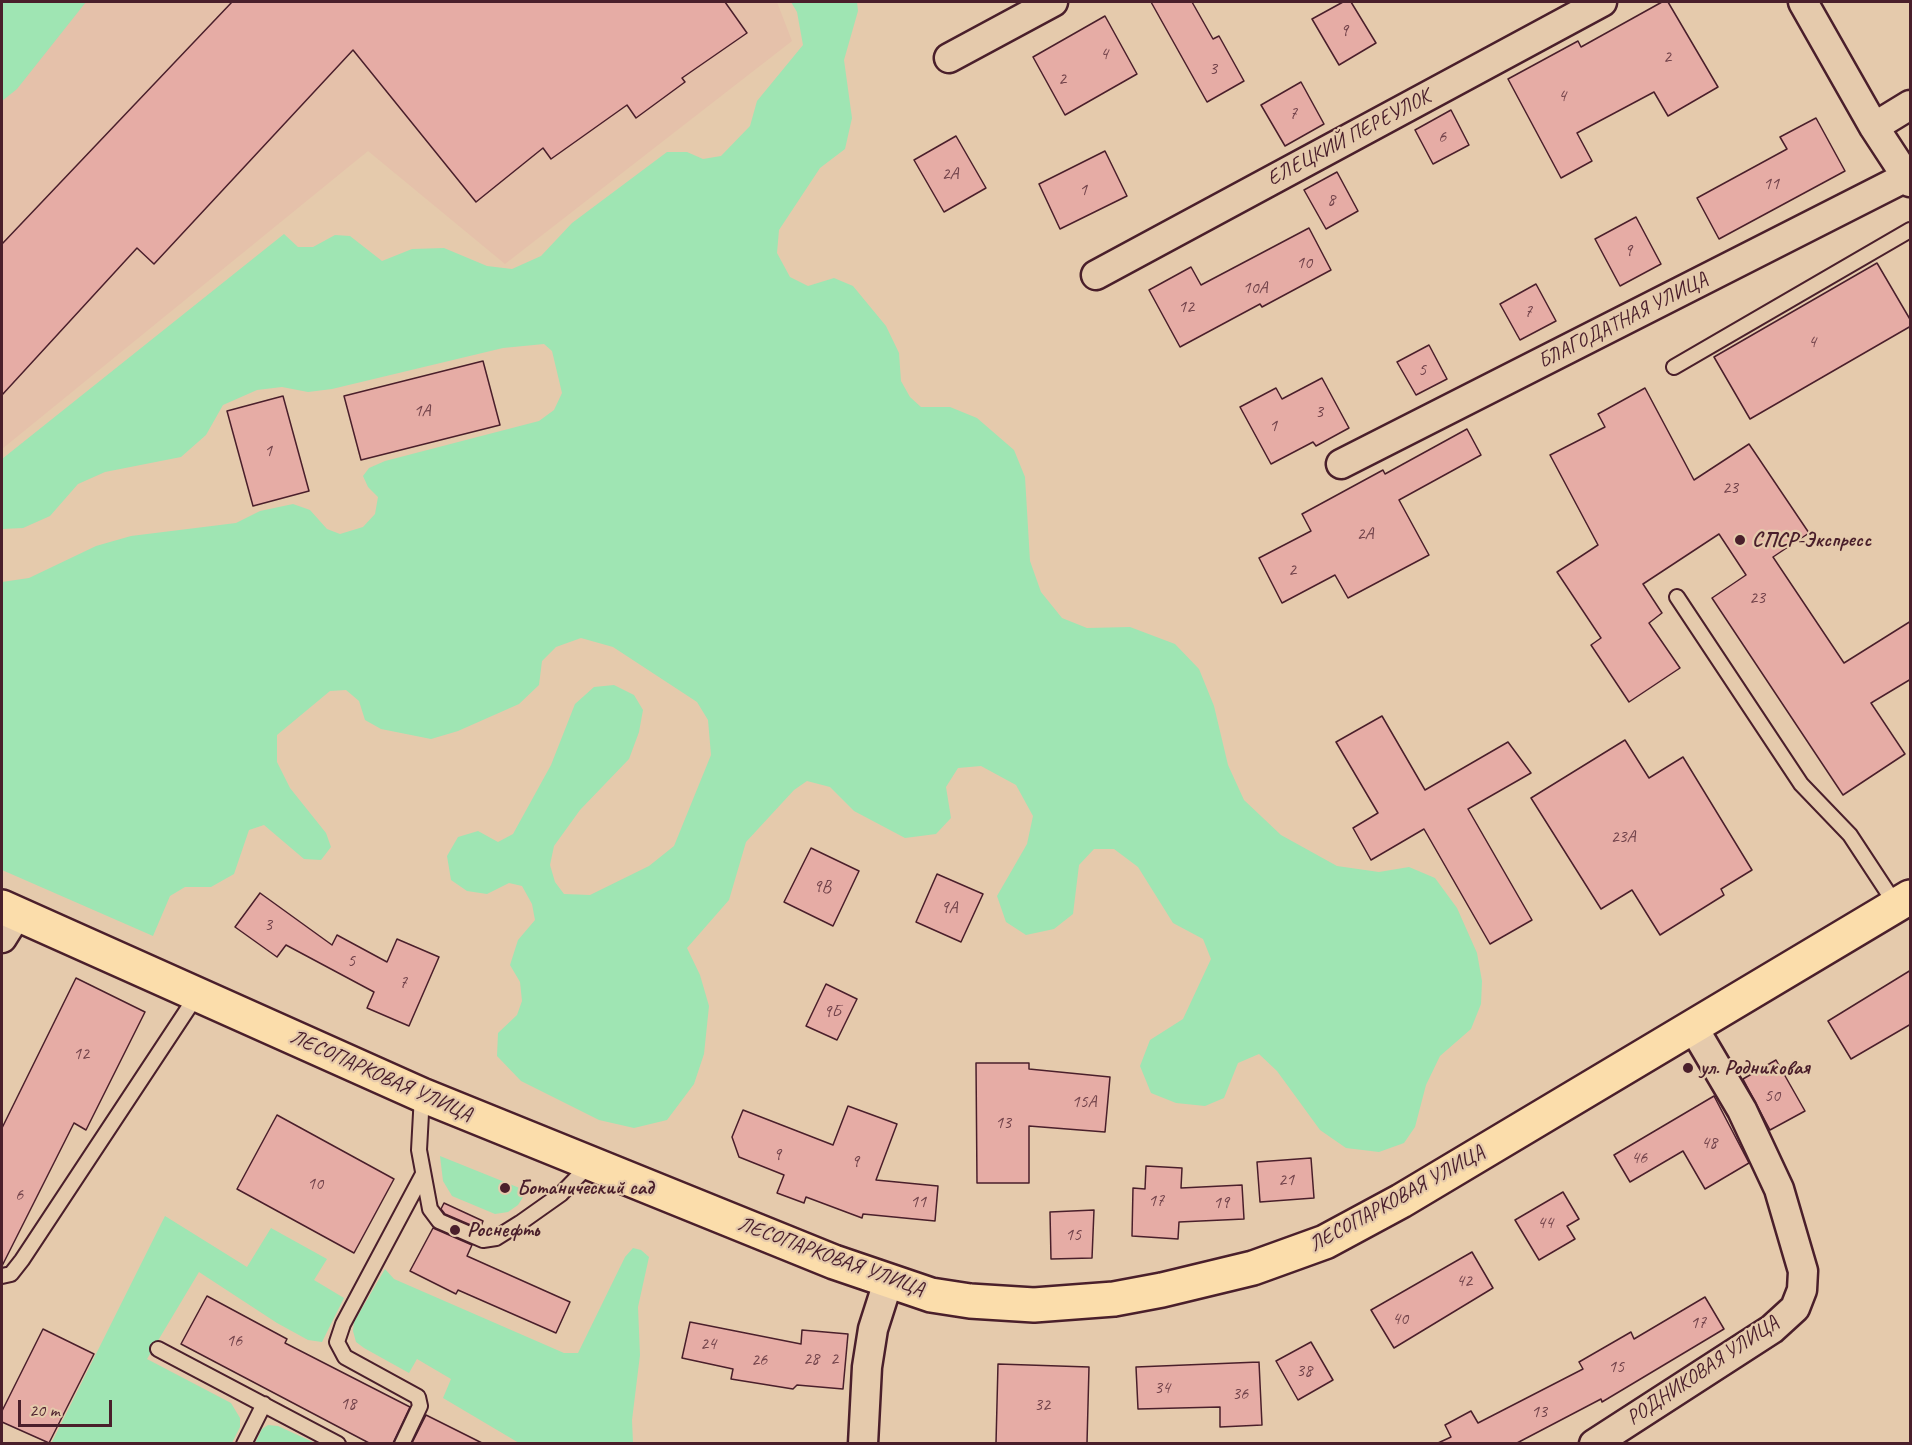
<!DOCTYPE html>
<html>
<head>
<meta charset="utf-8">
<style>
  body { margin:0 }
  #map { position:relative; width:1912px; height:1445px; overflow:hidden; background:#e5caac; font-family:Caveat,sans-serif }
  canvas { display:block }
  .frame { position:absolute; inset:0; border:3px solid #4a1f2b; pointer-events:none }
  .scale { position:absolute; left:18px; top:1400px; width:94px; height:27px; box-sizing:border-box; border:3px solid #4a1f2b; border-top:0; padding-left:8px; font-size:18px; line-height:21px; white-space:nowrap; color:#4a1f2b; -webkit-text-stroke:4px #e5caac; paint-order:stroke }
</style>
</head>
<body>
<div id="map">
<canvas width="1912" height="1445"></canvas>
<div class="frame"></div>
<div class="scale">20 m</div>
</div>
<script>
const context = document.querySelector('canvas').getContext('2d');
context.lineJoin = 'round';
function fillPath(path, color) {
  context.fillStyle = color;
  context.fill(path, 'evenodd');
}
function shape(rows) {
  const path = new Path2D();
  for (const r of rows) {
    path.moveTo(r[0], r[1]);
    for (let i = 2; i < r.length; i += 2) path.lineTo(r[i], r[i + 1]);
  }
  return path;
}
function trace(path, color, width, dash) {
  context.strokeStyle = color;
  context.lineWidth = width;
  context.lineCap = dash ? 'butt' : 'round';
  context.setLineDash(dash || []);
  context.stroke(path);
}
function write(font, color, halo, rows, align = 'center') {
  context.font = font + ' Caveat,sans-serif';
  context.lineWidth = 4.5;
  context.setLineDash([]);
  context.textBaseline = 'middle';
  context.strokeStyle = halo;
  context.fillStyle = color;
  for (const [text, x, y, turn = 0] of rows) {
    context.save();
    context.translate(x, y);
    context.rotate((+turn || 0) * Math.PI / 180);
    context.textAlign = isNaN(turn) ? turn : align;
    if (halo) context.strokeText(text, 0, 0);
    context.fillText(text, 0, 0);
    context.restore();
  }
}
fillPath(shape([
  [2,2,777,2,792,41,505,264,368,151,2,449]
]), '#e5c1aa');
fillPath(shape([
  [2,2,86,2,17,89,2,101],
  [791,2,857,2,858,11,844,60,852,118,845,149,820,168,779,230,777,253,790,277,808,286,834,278,853,286,886,326,899,353,901,381,910,397,921,407,950,407,977,418,1014,450,1025,477,1030,561,1041,592,1062,618,1087,628,1130,627,1175,644,1199,669,1214,706,1228,765,1244,800,1281,835,1337,866,1379,872,1409,867,1435,878,1457,908,1477,953,1482,981,1481,1004,1471,1029,1440,1056,1426,1085,1415,1127,1404,1143,1379,1152,1346,1148,1320,1130,1277,1071,1259,1054,1238,1063,1224,1098,1205,1106,1176,1103,1151,1093,1140,1066,1150,1040,1183,1019,1211,959,1203,939,1173,923,1138,867,1114,849,1094,849,1079,865,1073,914,1054,929,1026,935,1006,922,997,896,1027,844,1033,816,1016,785,981,766,958,768,946,787,951,818,936,834,905,838,854,811,830,787,807,781,794,790,746,842,729,900,687,948,700,975,709,1006,704,1054,694,1084,667,1120,634,1128,599,1120,521,1081,497,1056,498,1033,517,1015,522,1001,520,982,510,965,518,940,535,920,532,904,522,886,509,883,487,894,467,891,451,880,447,856,458,837,478,831,498,842,513,834,551,765,575,704,594,687,614,685,634,695,643,710,639,732,629,759,580,810,554,846,550,865,555,882,564,894,590,895,649,866,674,846,711,755,708,720,697,702,613,647,581,638,556,647,542,661,539,685,519,704,458,731,431,739,381,729,365,720,359,701,346,690,330,691,277,735,277,762,290,788,326,833,331,847,321,860,304,859,264,825,249,830,234,874,211,887,185,887,170,896,153,936,2,870,2,582,29,578,96,546,131,536,236,523,260,511,293,504,310,510,327,529,340,534,363,527,375,514,378,497,368,487,363,476,369,468,385,461,539,421,554,410,562,393,552,351,544,344,503,348,332,389,308,392,282,387,257,390,223,405,206,435,181,457,105,472,78,484,50,516,23,528,2,529,2,459,284,234,298,247,313,247,335,235,350,236,382,261,412,249,444,248,487,266,512,269,541,256,572,223,667,152,687,152,703,159,721,156,750,126,757,101,803,45,797,12],
  [440,1156,527,1191,518,1205,508,1212,495,1214,452,1196,443,1181],
  [165,1216,247,1267,271,1228,327,1259,314,1280,344,1298,322,1342,308,1340,277,1323,199,1272,147,1359,231,1403,240,1418,240,1427,232,1443,51,1444],
  [633,1248,641,1250,649,1257,638,1307,640,1355,632,1420,633,1443,519,1443,443,1398,451,1379,417,1359,409,1373,364,1348,356,1342,353,1331,354,1322,385,1269,394,1279,564,1353,578,1353,625,1257],
  [268,1425,278,1426,315,1443,255,1443,262,1429]
]), '#9fe5b3');
const building = shape([
  [232,2,725,2,747,33,682,78,685,82,636,118,627,105,551,159,543,148,476,202,353,50,154,264,137,248,2,395,2,244,232,2],
  [1151,2,1192,2,1213,39,1219,36,1244,81,1207,102,1151,2],
  [1343,2,1351,2,1376,43,1339,65,1312,19,1343,2],
  [1662,2,1668,2,1718,87,1668,116,1654,92,1577,133,1592,161,1561,178,1508,79,1578,41,1581,47,1662,2],
  [1105,16,1137,74,1065,115,1033,57,1105,16],
  [1301,82,1324,124,1285,146,1261,105,1301,82],
  [1451,110,1469,145,1433,164,1415,130,1451,110],
  [1816,118,1845,171,1719,239,1697,198,1787,149,1780,137,1816,118],
  [956,136,986,188,944,212,914,160,956,136],
  [1105,151,1127,196,1060,229,1039,184,1105,151],
  [1337,172,1358,211,1326,229,1304,190,1337,172],
  [1636,217,1661,264,1620,286,1595,239,1636,217],
  [1309,228,1331,270,1262,307,1260,304,1180,347,1149,290,1191,267,1201,285,1309,228],
  [1877,263,1911,321,1911,326,1750,419,1714,357,1877,263],
  [1536,284,1556,321,1520,340,1500,304,1536,284],
  [1429,345,1447,379,1416,395,1397,362,1429,345],
  [483,361,500,425,361,460,344,396,483,361],
  [1322,378,1349,428,1316,446,1313,442,1271,464,1240,407,1276,388,1282,399,1322,378],
  [1645,388,1694,480,1749,444,1809,533,1773,557,1844,663,1911,621,1911,679,1871,703,1905,754,1843,795,1712,598,1746,575,1719,534,1643,584,1662,613,1649,623,1680,668,1629,702,1591,645,1601,638,1557,572,1598,545,1550,455,1605,427,1598,414,1645,388],
  [283,396,309,491,253,506,227,411,283,396],
  [1467,429,1481,455,1399,500,1429,555,1348,598,1335,575,1282,603,1259,558,1311,531,1302,514,1383,470,1385,474,1467,429],
  [1382,716,1425,790,1508,742,1531,773,1468,809,1532,920,1490,944,1424,829,1371,860,1353,828,1378,813,1336,742,1382,716],
  [1625,740,1649,778,1683,757,1752,870,1721,889,1724,895,1660,935,1632,890,1601,909,1531,798,1625,740],
  [811,848,859,871,833,926,784,902,811,848],
  [937,874,983,894,961,942,916,922,937,874],
  [260,893,332,945,337,935,387,962,397,939,439,957,409,1026,367,1008,374,992,286,945,277,957,235,927,260,893],
  [1911,970,1911,1024,1851,1059,1828,1021,1911,970],
  [76,978,145,1012,86,1130,74,1123,2,1266,2,1128,76,978],
  [826,984,857,999,837,1040,806,1026,826,984],
  [1776,1060,1805,1111,1770,1130,1743,1079,1776,1060],
  [976,1063,1029,1063,1029,1069,1110,1077,1105,1132,1029,1126,1029,1183,977,1183,976,1063],
  [1714,1096,1749,1163,1705,1189,1683,1151,1630,1182,1614,1155,1714,1096],
  [848,1106,897,1124,876,1180,938,1186,935,1221,863,1214,862,1218,806,1197,804,1203,777,1193,784,1175,739,1157,732,1137,743,1110,833,1145,848,1106],
  [277,1115,394,1179,354,1253,237,1189,277,1115],
  [1311,1158,1314,1198,1260,1202,1257,1162,1311,1158],
  [1146,1166,1182,1168,1181,1188,1242,1185,1244,1219,1179,1222,1178,1239,1132,1236,1133,1188,1145,1189,1146,1166],
  [1563,1192,1579,1219,1567,1226,1575,1239,1539,1260,1515,1220,1563,1192],
  [444,1203,483,1221,480,1229,445,1214,441,1209,444,1203],
  [1094,1210,1092,1258,1051,1259,1050,1212,1094,1210],
  [433,1228,472,1245,467,1256,570,1302,556,1333,458,1290,456,1294,410,1271,433,1228],
  [1472,1252,1493,1288,1394,1348,1371,1310,1472,1252],
  [207,1296,287,1339,285,1343,410,1407,393,1443,369,1443,181,1344,207,1296],
  [1705,1297,1724,1329,1602,1402,1601,1399,1517,1443,1438,1443,1451,1437,1445,1425,1471,1411,1478,1423,1583,1369,1579,1362,1631,1332,1634,1339,1705,1297],
  [690,1322,801,1344,802,1330,848,1334,843,1389,797,1385,793,1389,731,1379,733,1369,682,1358,690,1322],
  [43,1329,94,1354,49,1443,2,1422,2,1411,43,1329],
  [1311,1342,1333,1380,1298,1400,1276,1361,1311,1342],
  [1259,1362,1262,1425,1220,1427,1220,1407,1138,1409,1136,1367,1259,1362],
  [998,1364,1089,1367,1087,1443,996,1443,998,1364],
  [426,1415,482,1443,412,1443,426,1415]
]);
fillPath(building, '#e6aca5');
trace(building, '#4a1f2b', 1.5);
const service = shape([
  [1674,367,1910,230],
  [1677,597,1801,784,1850,835,1896,905],
  [422,1095,419,1150,430,1209,439,1221,483,1240,496,1238,520,1223,561,1194,590,1164],
  [2,1276,11,1274,22,1260,197,995],
  [158,1349,338,1444],
  [244,1444,264,1404],
  [402,1444,420,1406,418,1397,345,1357,337,1342,343,1324,423,1174]
]);
const minor = shape([
  [1803,2,1874,127,1910,182],
  [949,58,1053,2],
  [1874,127,1910,105],
  [1096,275,1602,2],
  [1341,464,1906,177],
  [2,938,17,914],
  [863,1444,867,1367,873,1329,888,1282],
  [1594,1444,1772,1329,1795,1308,1802,1290,1803,1271,1779,1189,1742,1110,1693,1027]
]);
const primary = shape([
  [2,907,422,1095,834,1262,931,1295,970,1301,1034,1305,1114,1299,1162,1290,1253,1268,1325,1242,1401,1201,1910,897]
]);
trace(service, '#4a1f2b', 18);
trace(minor, '#4a1f2b', 33);
trace(primary, '#4a1f2b', 38);
trace(service, '#e5caac', 14);
trace(minor, '#e5caac', 28);
trace(primary, '#fbddab', 33);
for (const [x, y, r, color] of [
  [1740,540,6,"#4a1f2b"],
  [1688,1068,6,"#4a1f2b"],
  [505,1188,6,"#4a1f2b"],
  [455,1230,6,"#4a1f2b"]
]) {
  const dot = new Path2D();
  dot.arc(x, y, r, 0, 2 * Math.PI);
  context.fillStyle = color;
  context.fill(dot);
  trace(dot, '#e5caac', 2);
}
write('18px', '#71424a', null, [
  ["9",1344,31],
  ["4",1104,54],
  ["2",1667,57],
  ["3",1213,69],
  ["2",1062,79],
  ["4",1562,96],
  ["7",1293,114],
  ["6",1442,137],
  ["2А",950,174],
  ["11",1771,184],
  ["1",1083,190],
  ["8",1331,200],
  ["9",1628,251],
  ["10",1304,263],
  ["10А",1255,288],
  ["12",1186,307],
  ["7",1528,312],
  ["4",1812,342],
  ["5",1422,370],
  ["1А",422,411],
  ["3",1319,412],
  ["1",1273,426],
  ["1",268,451],
  ["23",1730,488],
  ["2А",1365,534],
  ["2",1292,570],
  ["23",1757,598],
  ["23А",1623,837],
  ["9В",822,887],
  ["9А",949,908],
  ["3",268,925],
  ["5",351,961],
  ["7",403,983],
  ["9Б",832,1012],
  ["12",81,1054],
  ["50",1772,1096],
  ["15А",1084,1102],
  ["13",1003,1123],
  ["48",1709,1143],
  ["9",777,1155],
  ["46",1639,1158],
  ["9",855,1162],
  ["21",1286,1180],
  ["10",315,1184],
  ["6",19,1195],
  ["17",1156,1201],
  ["11",918,1202],
  ["19",1221,1203],
  ["44",1545,1223],
  ["15",1073,1235],
  ["42",1464,1281],
  ["40",1400,1319],
  ["17",1698,1323],
  ["16",234,1341],
  ["24",708,1344],
  ["28",811,1359],
  ["2",834,1359],
  ["26",759,1360],
  ["15",1616,1367],
  ["38",1304,1371],
  ["34",1162,1388],
  ["36",1240,1394],
  ["18",348,1404],
  ["32",1042,1405],
  ["13",1539,1412]
]);
write('21px', '#4a1f2b', '#e5caac', [
  ["ЕЛЕЦКИЙ ПЕРЕУЛОК",1349,138,-28],
  ["БЛАГОДАТНАЯ УЛИЦА",1623,321,-27],
  ["ЛЕСОПАРКОВАЯ УЛИЦА",381,1076,24],
  ["ЛЕСОПАРКОВАЯ УЛИЦА",1397,1199,-29],
  ["ЛЕСОПАРКОВАЯ УЛИЦА",831,1257,20],
  ["РОДНИКОВАЯ УЛИЦА",1703,1371,-34]
]);
write('bold 21px', '#4a1f2b', '#e5caac', [
  ["СПСР-Экспресс",1752,540],
  ["ул. Родниковая",1700,1068],
  ["Ботанический сад",517,1188],
  ["Роснефть",467,1230]
], 'left');
</script>
</body>
</html>
